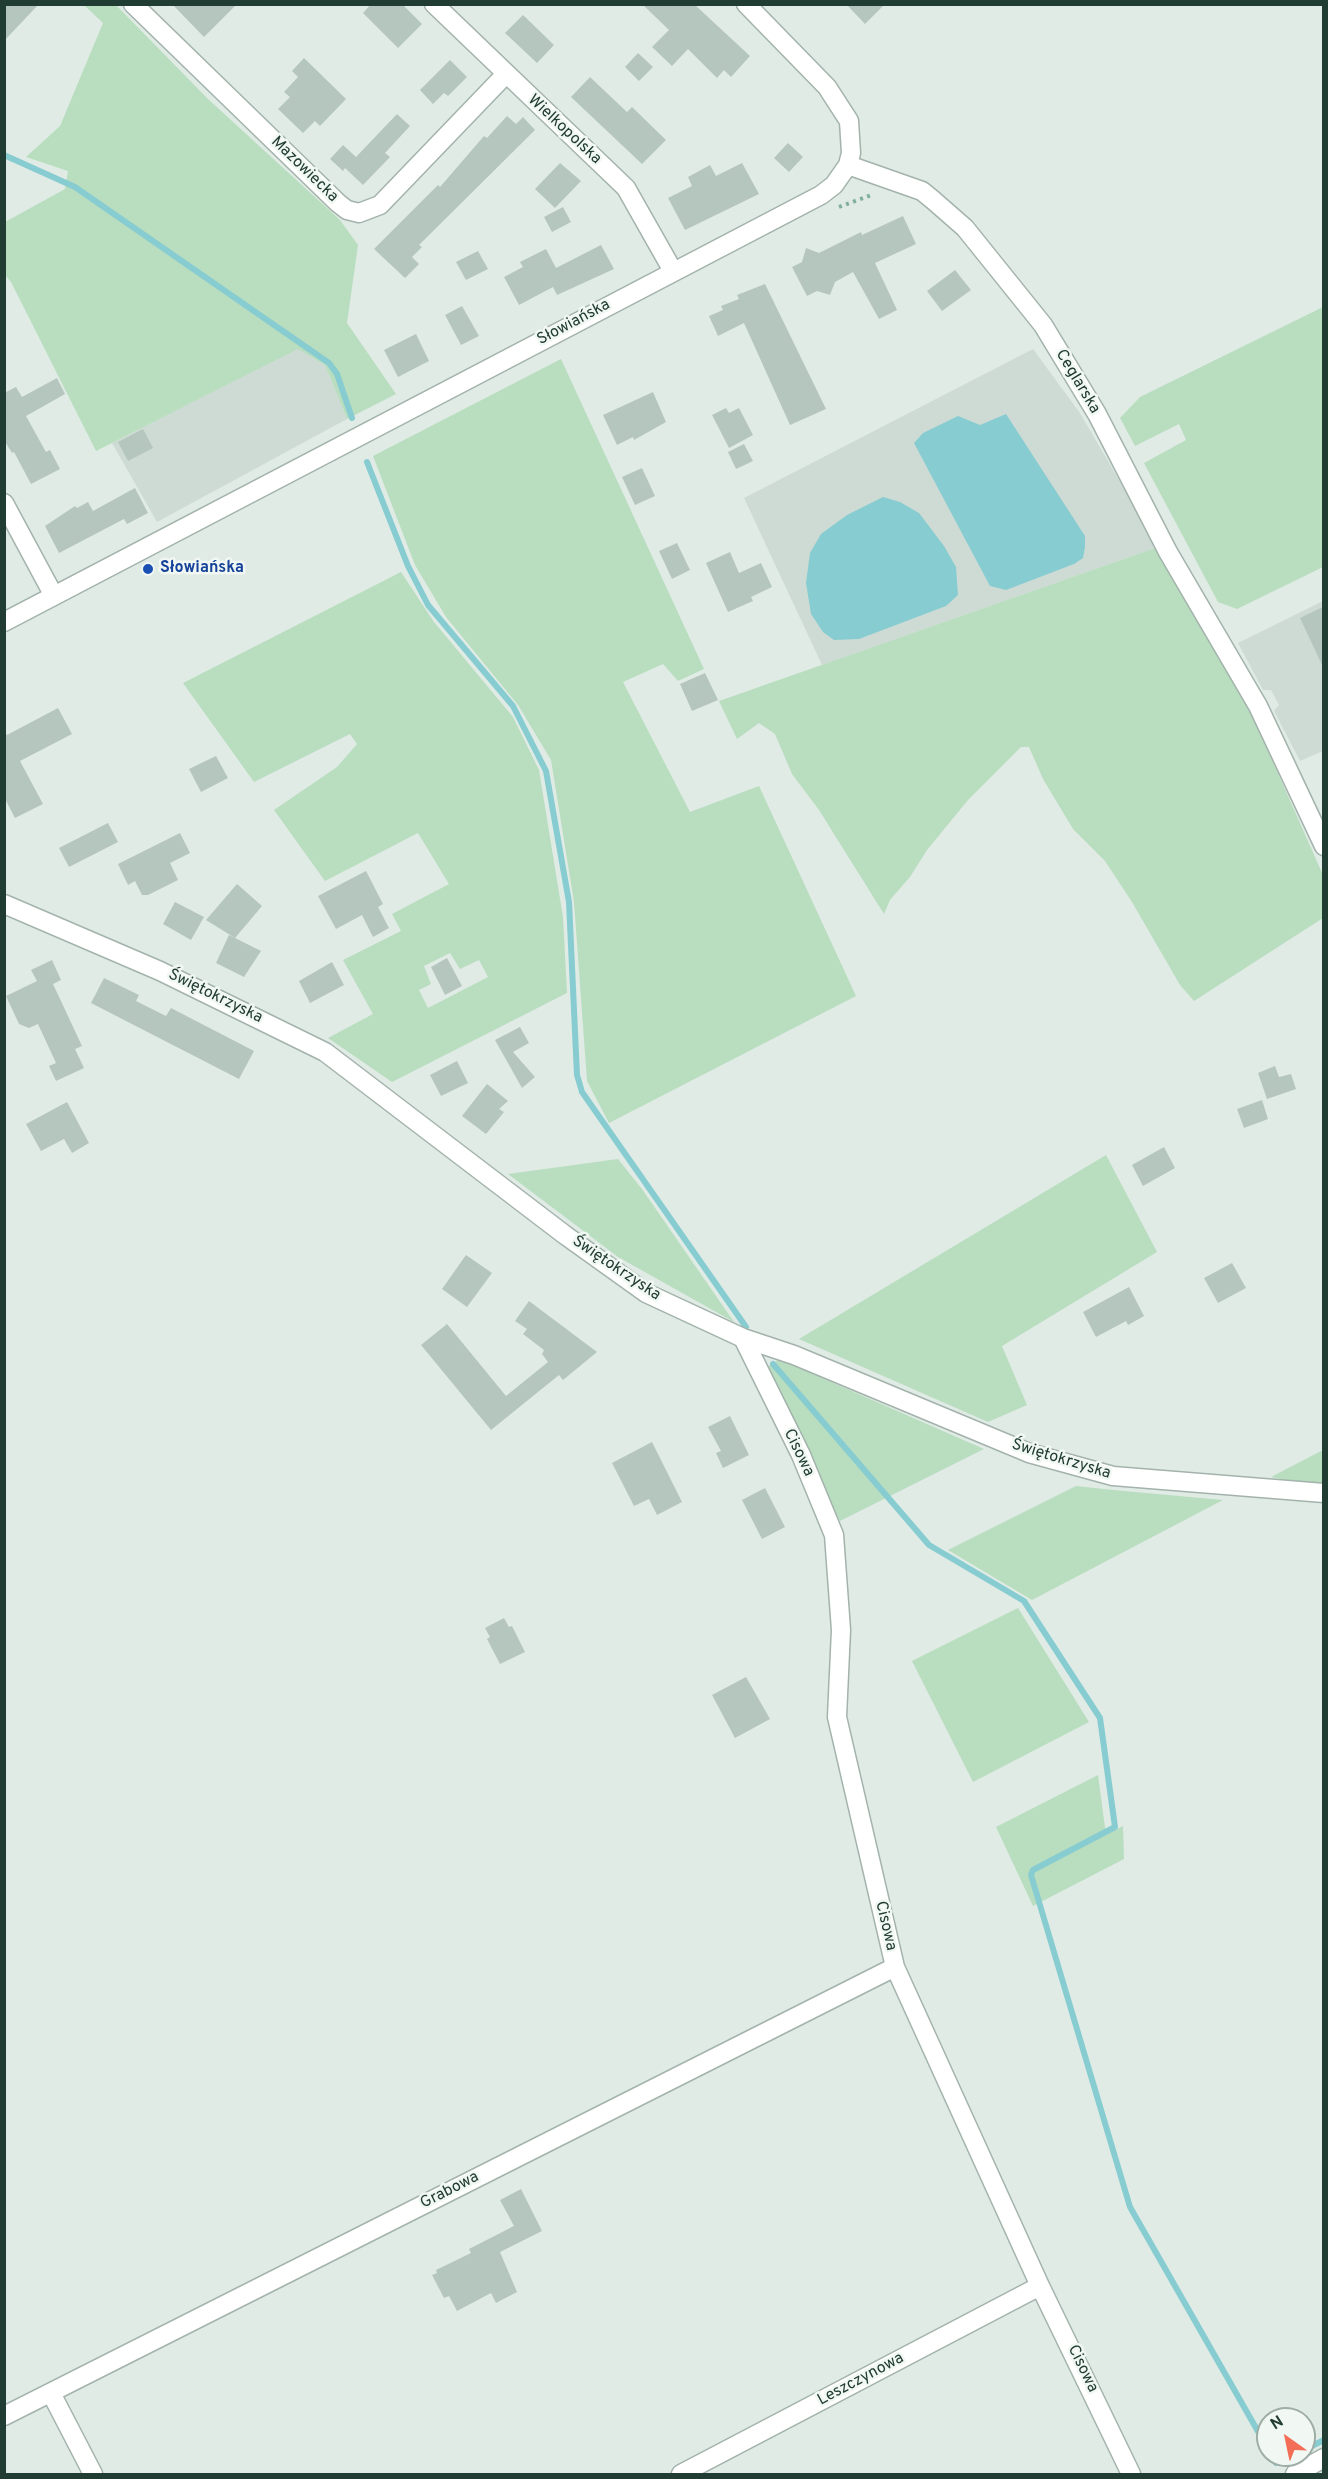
<!DOCTYPE html>
<html>
<head>
<meta charset="utf-8">
<style>
  body { margin:0 }
  #map { position:relative; width:1328px; height:2479px; overflow:hidden; background:#e0ebe5; font-family:Overpass,sans-serif }
  canvas { display:block }
  .frame { position:absolute; inset:0; border:6px solid #213c32; pointer-events:none }
  .north { position:absolute; left:1256px; top:2407px; width:60px; height:60px; box-sizing:border-box; background:#f1f8f3; border:2px solid #9eada6; border-radius:50%; rotate:327deg; font-size:16px; font-weight:700; line-height:24px; text-align:center; color:#213c32 }
  .north::after { content:''; display:block; margin:auto; width:21px; height:27px; background:#f26e57; clip-path:polygon(50% 0,100% 100%,50% 72%,0 100%) }
</style>
</head>
<body>
<div id="map">
<canvas width="1328" height="2479"></canvas>
<div class="frame"></div>
<div class="north">N</div>
</div>
<script>
const context = document.querySelector('canvas').getContext('2d');
context.lineJoin = 'round';
function fillPath(path, color) {
  context.fillStyle = color;
  context.fill(path, 'evenodd');
}
function shape(rows) {
  const path = new Path2D();
  for (const r of rows) {
    path.moveTo(r[0], r[1]);
    for (let i = 2; i < r.length; i += 2) path.lineTo(r[i], r[i + 1]);
  }
  return path;
}
function trace(path, color, width, dash) {
  context.strokeStyle = color;
  context.lineWidth = width;
  context.lineCap = dash ? 'butt' : 'round';
  context.setLineDash(dash || []);
  context.stroke(path);
}
function write(font, color, halo, rows, align = 'center') {
  context.font = font + ' Overpass,sans-serif';
  context.lineWidth = 5;
  context.setLineDash([]);
  context.textBaseline = 'middle';
  context.strokeStyle = halo;
  context.fillStyle = color;
  for (const [text, x, y, turn = 0] of rows) {
    context.save();
    context.translate(x, y);
    context.rotate((+turn || 0) * Math.PI / 180);
    context.textAlign = isNaN(turn) ? turn : align;
    if (halo) context.strokeText(text, 0, 0);
    context.fillText(text, 0, 0);
    context.restore();
  }
}
fillPath(shape([
  [298,348,325,365,347,419,157,522,112,443],
  [1033,349,1080,413,1158,547,822,665,744,498],
  [1323,601,1323,751,1300,761,1274,711,1279,705,1271,690,1263,690,1238,643]
]), '#cedbd4');
fillPath(shape([
  [84,5,116,5,208,99,340,220,358,245,347,323,396,394,347,419,325,365,298,349,96,451,11,282,4,274,5,222,65,189,68,171,26,157,60,126,103,23],
  [1323,307,1323,567,1237,609,1218,602,1144,463,1186,440,1179,424,1135,446,1120,418,1140,397],
  [561,359,704,669,678,681,663,664,623,682,690,812,759,786,856,996,609,1123,587,1081,574,902,551,760,518,705,446,617,415,565,373,456],
  [1158,547,1245,699,1323,875,1323,918,1194,1001,1180,985,1132,902,1105,861,1073,829,1043,779,1029,747,1021,747,968,800,927,850,910,877,890,900,884,914,819,810,792,774,775,734,759,723,737,739,719,701],
  [401,572,434,622,513,717,539,770,563,917,567,993,392,1082,328,1038,373,1014,343,960,401,931,392,914,449,884,418,833,325,881,274,810,337,767,357,744,350,734,254,782,183,683],
  [450,953,460,969,479,960,488,977,428,1008,419,990,431,984,424,966],
  [1106,1155,1157,1252,1002,1346,1027,1405,988,1422,799,1339],
  [618,1159,642,1189,734,1322,618,1257,508,1174],
  [779,1359,790,1364,984,1449,840,1521,765,1376,766,1368],
  [1323,1450,1323,1488,1271,1477],
  [1076,1486,1113,1490,1223,1500,1032,1600,948,1550],
  [1018,1608,1089,1722,973,1782,912,1661],
  [1098,1775,1106,1835,1123,1826,1124,1859,1033,1906,996,1827]
]), '#b9ddbf');
fillPath(shape([
  [1006,414,1085,536,1085,547,1083,558,1074,564,1006,590,990,586,914,443,923,433,958,416,980,425],
  [883,497,900,502,919,513,944,546,956,567,958,595,946,606,859,639,834,640,823,632,811,614,806,583,810,553,821,534,847,515]
]), '#87ccd1');
trace(shape([
  [4,155,75,187,329,363,337,374,352,418],
  [367,462,408,566,428,605,513,706,546,771,569,902,577,1075,582,1092,746,1327],
  [773,1364,929,1545,1024,1601,1100,1718,1115,1827,1033,1870,1031,1875,1130,2207,1268,2449],
  [1304,2450,1324,2440],
  [1271,2455,1276,2463,1293,2455]
]), '#87ccd1', 6);
fillPath(shape([
  [4,4,39,4,4,41],
  [172,4,237,4,204,37],
  [371,4,402,4,422,24,398,48,363,13],
  [642,4,694,4,750,56,731,77,724,70,717,78,688,49,672,66,652,47,669,30],
  [846,4,885,4,865,24],
  [523,15,554,45,537,63,505,33],
  [638,53,653,67,639,81,625,67],
  [304,58,346,99,320,126,315,121,303,133,278,109,290,97,284,92,298,77,292,71],
  [450,60,467,77,448,96,444,93,433,104,420,90],
  [590,77,627,112,632,107,666,140,642,164,571,97],
  [397,114,410,126,385,153,390,157,363,185,345,168,343,171,330,159,343,145,356,157],
  [507,116,516,124,523,117,535,130,419,245,422,247,412,257,419,264,405,278,374,249,438,185,440,187,484,136,487,138],
  [788,143,803,157,789,172,774,158],
  [560,163,581,181,555,208,535,189],
  [742,163,759,194,685,230,668,198,692,186,688,177,710,165,716,176],
  [563,207,571,222,552,232,544,217],
  [903,216,916,244,875,263,897,310,879,319,853,272,835,282,830,295,817,291,807,296,792,267,802,262,806,248,819,253,861,232,862,235],
  [601,245,614,269,557,295,553,287,519,305,504,277,523,267,520,262,546,249,556,268],
  [478,251,488,269,466,280,456,262],
  [955,270,971,290,942,311,927,291],
  [765,284,826,409,790,425,744,323,718,336,709,316,723,310,721,306,739,299,737,295],
  [462,306,479,336,461,345,445,315],
  [416,334,429,361,398,377,384,350],
  [57,378,65,394,26,416,46,452,50,450,60,469,31,484,14,452,12,453,4,440,4,393,16,387,22,397],
  [653,392,666,422,634,440,633,437,617,445,603,415],
  [726,408,729,413,739,408,753,435,729,448,712,415],
  [143,429,153,448,128,461,118,442],
  [744,444,753,461,736,469,728,452],
  [642,468,655,496,635,505,622,477],
  [135,488,148,513,127,524,124,519,59,553,45,526,75,506,77,508,88,502,93,511],
  [677,543,690,570,672,579,659,551],
  [730,552,739,573,761,563,772,587,751,597,753,601,728,612,706,563],
  [1323,607,1323,667,1300,618],
  [705,673,718,700,692,711,680,684],
  [58,708,72,734,20,761,43,804,15,818,4,797,4,730,7,735],
  [216,756,228,778,201,792,189,769],
  [108,823,118,842,69,867,59,848],
  [180,833,190,853,170,863,178,880,148,895,142,895,135,881,128,885,118,864],
  [366,871,383,904,378,907,389,928,373,937,362,915,336,929,318,896],
  [237,884,262,906,235,938,206,920],
  [175,902,204,917,191,940,163,924],
  [229,935,261,951,244,977,216,963],
  [447,958,462,986,445,995,431,967],
  [52,960,61,980,53,984,82,1046,75,1049,84,1068,56,1081,49,1066,56,1063,38,1024,29,1028,19,1024,6,996,37,981,31,970],
  [332,962,344,985,310,1003,299,981],
  [104,978,139,995,136,1001,166,1016,171,1008,254,1051,239,1079,91,1003],
  [520,1027,529,1043,513,1052,535,1077,522,1088,495,1040],
  [457,1061,468,1083,441,1096,430,1075],
  [1275,1066,1279,1077,1291,1074,1296,1089,1267,1099,1258,1073],
  [487,1084,508,1101,499,1109,504,1112,486,1134,462,1116],
  [1262,1100,1268,1119,1244,1128,1237,1109],
  [67,1102,89,1143,72,1153,64,1139,41,1151,26,1124],
  [1164,1147,1175,1168,1143,1186,1132,1165],
  [466,1255,492,1273,467,1307,442,1289],
  [1232,1263,1246,1288,1218,1303,1204,1278],
  [1129,1287,1144,1316,1128,1325,1126,1321,1096,1337,1083,1312],
  [529,1301,597,1352,563,1380,559,1375,491,1430,421,1345,447,1324,506,1396,548,1362,542,1354,544,1350,523,1334,527,1329,515,1321],
  [730,1416,749,1455,723,1468,716,1453,721,1451,708,1427],
  [652,1442,682,1502,657,1515,649,1499,634,1506,612,1463],
  [765,1488,785,1527,762,1539,742,1500],
  [504,1618,509,1627,512,1626,525,1652,500,1664,487,1639,490,1637,485,1628],
  [746,1677,770,1719,735,1738,712,1695],
  [521,2189,542,2231,500,2252,517,2292,496,2303,491,2293,457,2311,449,2296,444,2298,432,2275,437,2273,436,2270,471,2253,469,2249,514,2226,500,2200]
]), '#b5c6be');
const minor = shape([
  [133,4,338,203,347,210,359,213,380,205,505,75],
  [434,4,626,188,673,271],
  [848,165,922,191,933,200,965,228,1043,325,1097,414,1168,552,1258,706,1324,846],
  [4,503,54,596],
  [4,622,821,195,834,185,848,165,851,153,849,121,827,87,746,4],
  [4,904,160,971,325,1052,565,1235,646,1293,743,1338,794,1355,1029,1453,1113,1476,1324,1493],
  [743,1338,801,1455,834,1535,841,1630,837,1717,895,1967,1040,2286,1131,2474],
  [51,2393,93,2474],
  [4,2416,895,1967],
  [681,2474,1040,2286],
  [1295,2474,1324,2458]
]);
trace(minor, '#a3b3ac', 21);
trace(shape([
  [839,207,874,194]
]), '#80af9c', 4, [3, 4.5]);
trace(minor, '#fff', 18);
for (const [x, y, r, color] of [
  [148,569,6,"#1a4fb4"]
]) {
  const dot = new Path2D();
  dot.arc(x, y, r, 0, 2 * Math.PI);
  context.fillStyle = color;
  context.fill(dot);
  trace(dot, '#f1f8f3', 2);
}
write('16px', '#213c32', '#f1f8f3', [
  ["Wielkopolska",564,130,43],
  ["Mazowiecka",304,170,44],
  ["Słowiańska",574,323,-28],
  ["Ceglarska",1077,382,59],
  ["Świętokrzyska",215,997,26],
  ["Świętokrzyska",616,1269,34],
  ["Cisowa",798,1453,64],
  ["Świętokrzyska",1061,1460,17],
  ["Cisowa",885,1926,77],
  ["Grabowa",450,2191,-27],
  ["Cisowa",1082,2369,64],
  ["Leszczynowa",861,2380,-28]
]);
write('bold 16px', '#164399', '#f1f8f3', [
  ["Słowiańska",160,569]
], 'left');
</script>
</body>
</html>
